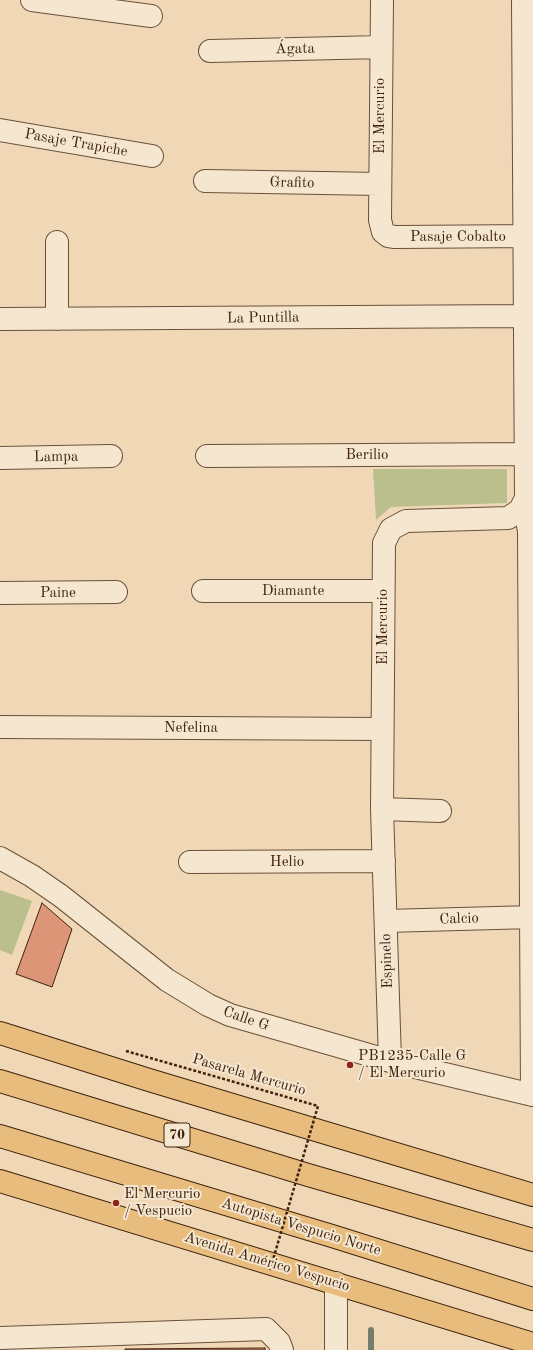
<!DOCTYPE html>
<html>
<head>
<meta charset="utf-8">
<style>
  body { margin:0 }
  canvas { display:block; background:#f0d8b7 }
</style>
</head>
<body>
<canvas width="533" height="1350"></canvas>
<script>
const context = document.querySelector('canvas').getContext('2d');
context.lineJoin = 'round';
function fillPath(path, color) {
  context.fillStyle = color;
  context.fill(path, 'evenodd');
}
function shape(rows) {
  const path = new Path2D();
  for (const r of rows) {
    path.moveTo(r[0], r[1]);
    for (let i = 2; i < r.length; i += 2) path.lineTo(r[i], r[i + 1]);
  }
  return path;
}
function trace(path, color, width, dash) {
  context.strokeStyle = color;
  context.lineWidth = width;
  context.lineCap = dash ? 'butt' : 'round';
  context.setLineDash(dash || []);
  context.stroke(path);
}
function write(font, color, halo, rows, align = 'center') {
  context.font = font + ' "Old Standard TT",serif';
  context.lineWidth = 4;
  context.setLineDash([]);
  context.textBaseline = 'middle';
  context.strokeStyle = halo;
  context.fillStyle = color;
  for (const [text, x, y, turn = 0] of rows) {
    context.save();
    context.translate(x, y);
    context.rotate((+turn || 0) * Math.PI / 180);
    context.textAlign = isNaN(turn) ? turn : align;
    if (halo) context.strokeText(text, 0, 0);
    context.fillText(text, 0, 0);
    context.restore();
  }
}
fillPath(shape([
  [373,469,507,469,507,503,391,507,376,520],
  [0,890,32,901,12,955,0,950]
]), '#bbbe8d');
trace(shape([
  [371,1350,371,1330]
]), '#767e6b', 6);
const building = shape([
  [42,903,72,929,52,987,16,974,42,903],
  [265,1348,265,1350,125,1350,125,1349,265,1348]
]);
fillPath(building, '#dc9577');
trace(building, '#3e220e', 1);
const minor = shape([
  [32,0,151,16],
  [382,0,380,220,383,232,388,236,395,237,533,236],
  [210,51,381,47],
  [0,130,152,156],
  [205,181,380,184],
  [0,319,525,316],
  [57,319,57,242],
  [207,456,526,454],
  [0,458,111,456],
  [520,510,525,514,527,520,529,531,532,1095],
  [203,591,383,591],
  [0,593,116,592],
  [0,727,382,729],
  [382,809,440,811],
  [0,858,32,876,61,896,167,980,208,1005,230,1015,390,1061,533,1095],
  [190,862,384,861],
  [386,921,533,917],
  [390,1061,382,809,384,543,391,529,406,521,508,518,520,510,526,498,523,0],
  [336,1283,336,1350],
  [0,1338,266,1329,279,1342,282,1350]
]);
const major = shape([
  [0,1033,149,1080,533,1195],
  [0,1181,533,1344]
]);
const highway = shape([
  [0,1081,308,1175,533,1240],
  [0,1136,332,1236,533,1299]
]);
trace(minor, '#6a5038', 24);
trace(major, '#3e220e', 24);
trace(highway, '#3e220e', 24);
trace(minor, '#f5e6d0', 22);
trace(major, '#e8bc7c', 22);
trace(highway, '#e8bc7c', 22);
trace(shape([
  [126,1051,318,1106,270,1270]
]), '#3e220e', 2.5, [3, 2]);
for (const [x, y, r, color] of [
  [350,1065,4,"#8f2418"],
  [116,1203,4,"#8f2418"]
]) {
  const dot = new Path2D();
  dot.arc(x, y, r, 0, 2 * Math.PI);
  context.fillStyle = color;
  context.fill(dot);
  trace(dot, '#f5e6d0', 1.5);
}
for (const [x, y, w] of [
  [177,1135,26]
]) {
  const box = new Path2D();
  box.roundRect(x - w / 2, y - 12, w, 24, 3);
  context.fillStyle = '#f5e6d0';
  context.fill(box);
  trace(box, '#3e220e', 1);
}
write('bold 14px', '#3e220e', null, [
  ["70",177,1135]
]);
write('15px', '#3e220e', '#f5e6d0', [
  ["Ágata",295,49,-1],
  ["El Mercurio",380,116,-90],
  ["Pasaje Trapiche",76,143,10],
  ["Grafito",292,183,1],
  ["Pasaje Cobalto",458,237],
  ["La Puntilla",263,318,-1],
  ["Berilio",367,455],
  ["Lampa",56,457,-1],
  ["Diamante",293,591],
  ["Paine",58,593],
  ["El Mercurio",383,627,-90],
  ["Nefelina",191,728],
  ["Helio",287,862],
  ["Calcio",459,919,-2],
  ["Espinelo",387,961,-92],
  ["Calle G",246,1019,19],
  ["Pasarela Mercurio",249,1075,16],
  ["Autopista Vespucio Norte",301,1227,17],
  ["Avenida Américo Vespucio",267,1262,17]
]);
write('15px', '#3e220e', '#f5e6d0', [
  ["PB1235-Calle G",358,1056],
  ["/ El Mercurio",358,1073],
  ["El Mercurio",124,1194],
  ["/ Vespucio",124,1211]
], 'left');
</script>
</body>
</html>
